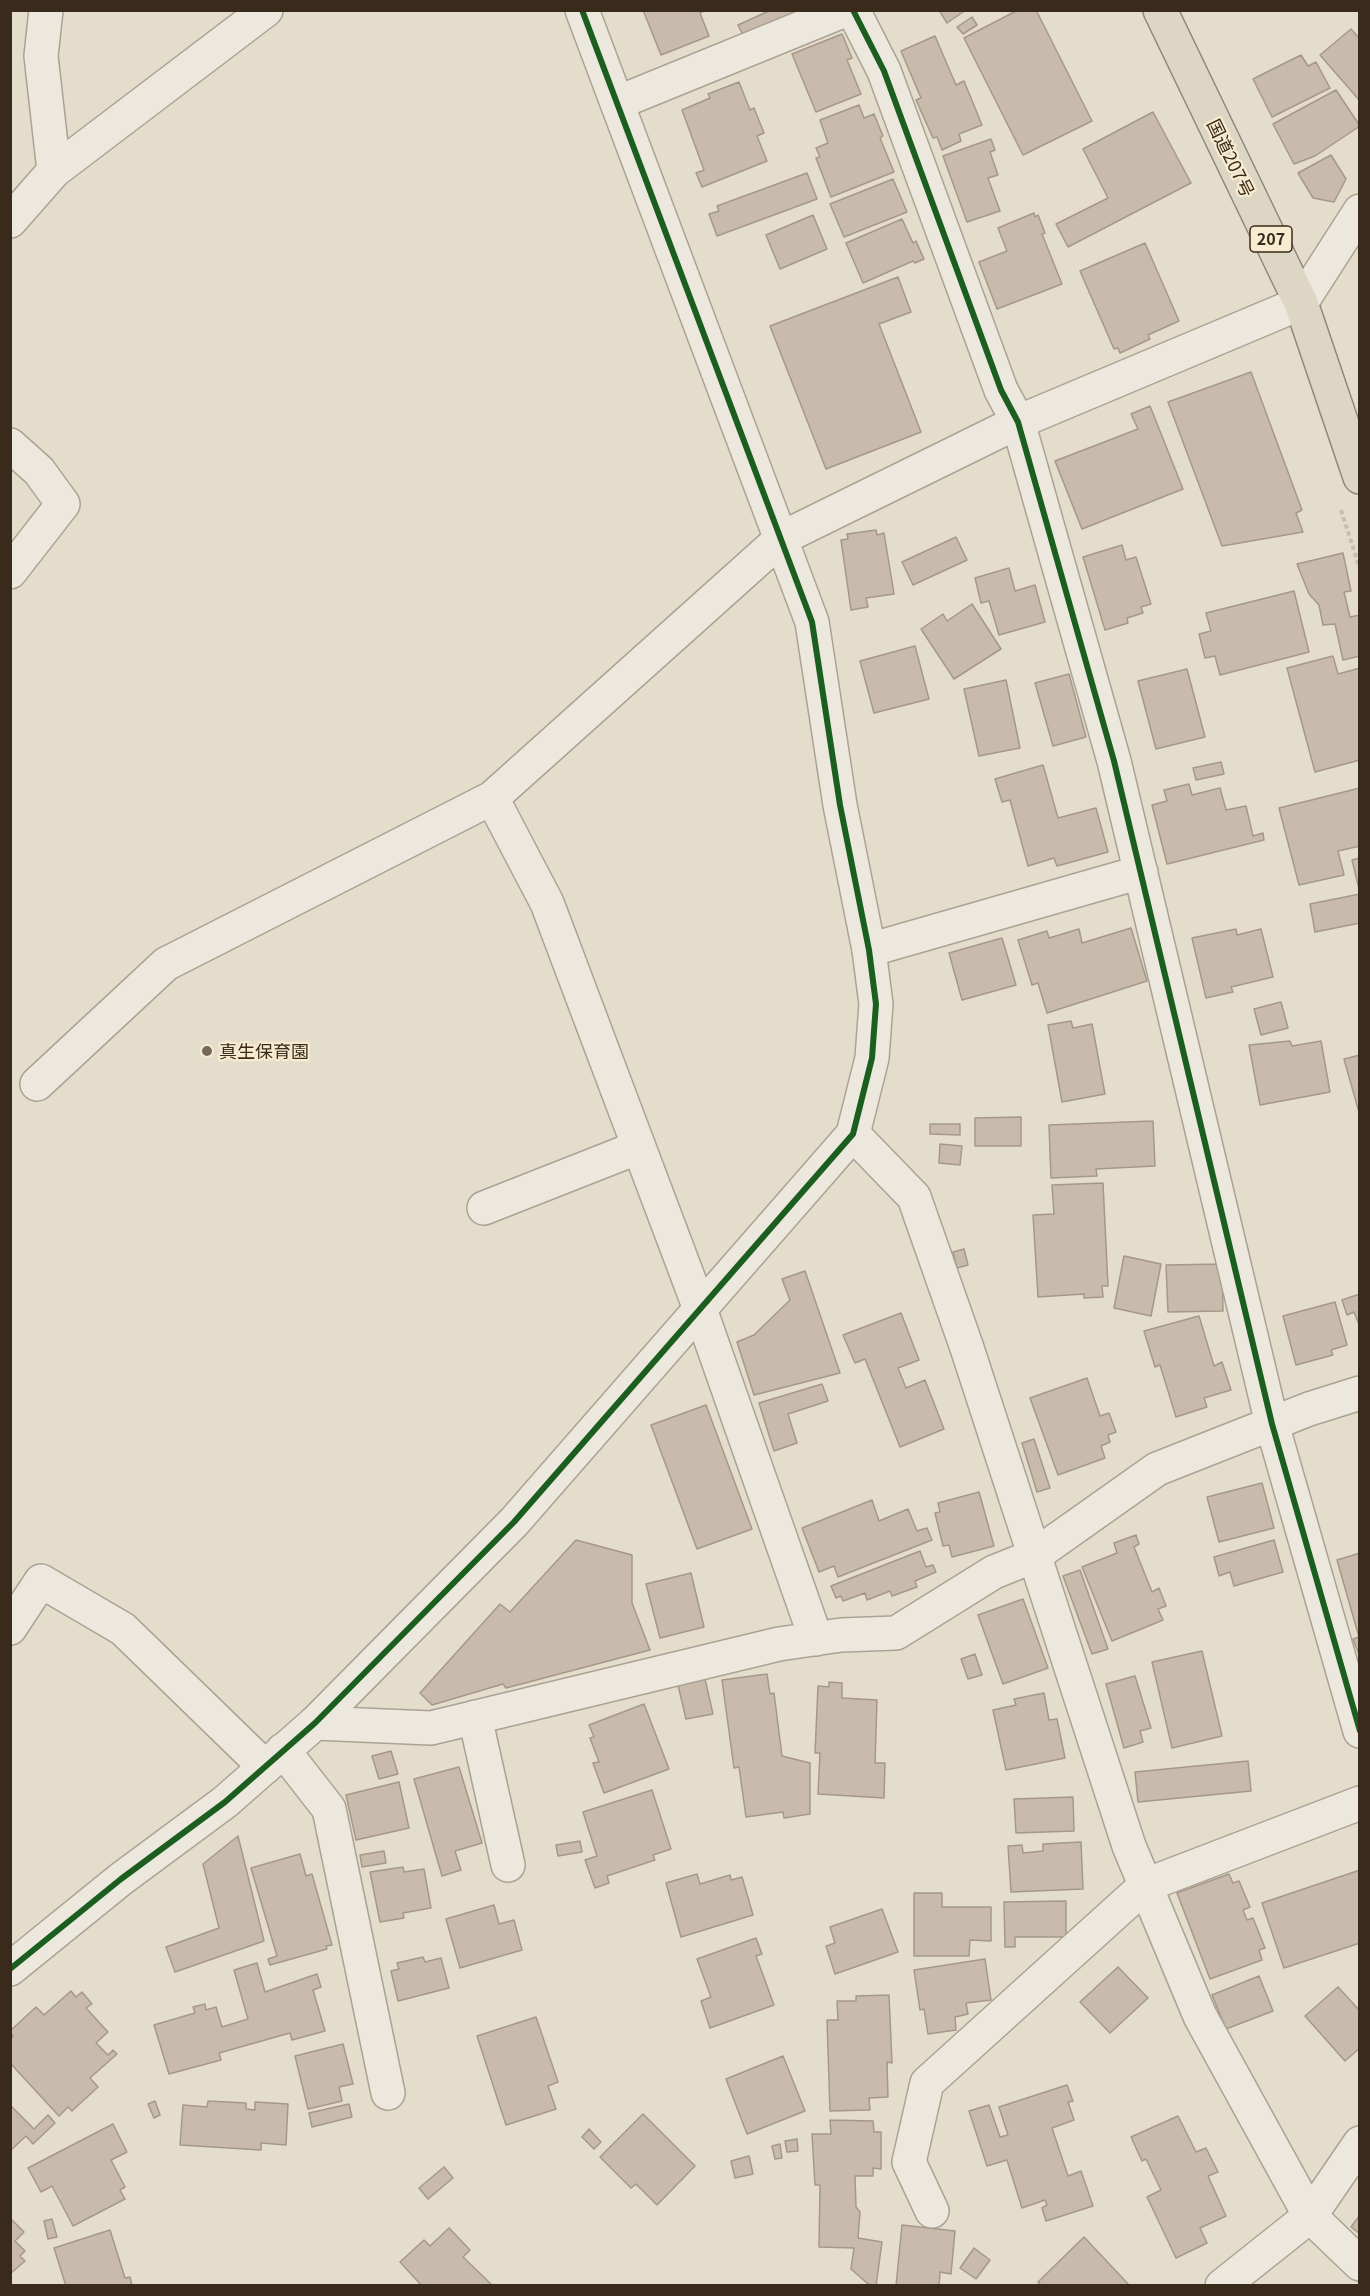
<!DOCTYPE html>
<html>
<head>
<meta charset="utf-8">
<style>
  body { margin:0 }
  #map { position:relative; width:1370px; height:2296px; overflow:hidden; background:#e5ddcb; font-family:Georgia,serif }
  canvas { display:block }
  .frame { position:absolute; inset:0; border:12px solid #392a1c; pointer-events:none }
</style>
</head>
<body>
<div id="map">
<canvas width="1370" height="2296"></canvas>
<div class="frame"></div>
</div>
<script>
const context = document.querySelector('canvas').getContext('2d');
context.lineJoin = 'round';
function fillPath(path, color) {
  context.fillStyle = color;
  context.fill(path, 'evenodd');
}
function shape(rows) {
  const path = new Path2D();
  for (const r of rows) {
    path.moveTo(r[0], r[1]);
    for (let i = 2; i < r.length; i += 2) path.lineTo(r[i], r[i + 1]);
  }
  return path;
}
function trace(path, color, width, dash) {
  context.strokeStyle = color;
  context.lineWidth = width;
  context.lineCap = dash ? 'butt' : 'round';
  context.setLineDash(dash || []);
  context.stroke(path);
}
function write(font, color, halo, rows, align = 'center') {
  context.font = font + ' Georgia,"Noto Sans JP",serif';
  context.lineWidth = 4.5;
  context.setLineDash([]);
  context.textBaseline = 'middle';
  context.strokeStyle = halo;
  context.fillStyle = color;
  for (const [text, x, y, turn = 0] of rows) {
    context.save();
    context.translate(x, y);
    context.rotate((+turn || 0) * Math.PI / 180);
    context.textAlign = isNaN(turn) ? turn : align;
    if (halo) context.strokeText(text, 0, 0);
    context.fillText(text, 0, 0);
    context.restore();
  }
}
const building = shape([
  [643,10,705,10,700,13,709,36,661,55,643,10],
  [771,10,793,10,795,14,743,35,738,25,771,10],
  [939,10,966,10,947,23,939,10],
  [1018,10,1036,10,1092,121,1023,155,964,38,1018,10],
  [972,17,977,25,963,34,957,27,972,17],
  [1351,29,1360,39,1360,101,1320,55,1351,29],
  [842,34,852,58,847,60,861,94,816,112,792,54,842,34],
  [935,36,956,85,964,81,982,125,959,134,961,141,942,150,937,137,933,138,916,100,921,98,901,51,935,36],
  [1301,55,1308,66,1316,62,1330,88,1272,117,1253,79,1301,55],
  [739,82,750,110,754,108,764,133,757,136,767,161,702,187,696,173,704,170,682,110,710,98,708,94,739,82],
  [1336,90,1360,126,1315,156,1294,164,1273,124,1336,90],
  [859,105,864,118,874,114,883,136,880,138,894,172,831,197,816,158,820,157,816,148,828,143,820,120,859,105],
  [1153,112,1191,183,1068,247,1056,224,1108,198,1083,149,1153,112],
  [991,139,995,150,990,152,998,175,988,178,1000,211,967,222,943,156,991,139],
  [1331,155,1346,179,1334,202,1313,198,1298,173,1331,155],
  [807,173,817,199,717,236,709,214,719,211,717,206,807,173],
  [893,179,907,212,844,237,830,204,893,179],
  [1034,213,1035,217,1038,215,1045,233,1042,234,1062,284,997,309,979,262,1007,251,998,228,1034,213],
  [813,215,827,249,780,269,766,235,813,215],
  [902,219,913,243,916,241,924,259,915,263,913,261,863,283,846,243,902,219],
  [1145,243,1179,321,1148,335,1150,339,1120,353,1118,348,1114,349,1080,271,1145,243],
  [898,277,911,312,879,324,921,432,826,469,770,326,898,277],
  [1251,372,1302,510,1296,513,1303,532,1222,546,1168,402,1251,372],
  [1150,406,1183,489,1082,529,1055,461,1138,429,1131,414,1150,406],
  [876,530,877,535,884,533,894,594,866,598,868,607,851,610,841,540,848,539,847,534,876,530],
  [956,537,967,560,913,585,902,562,956,537],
  [1122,545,1126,560,1136,557,1151,604,1141,607,1143,613,1127,618,1128,623,1105,630,1083,557,1122,545],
  [1343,553,1351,591,1344,592,1350,617,1360,615,1360,656,1343,660,1335,624,1323,625,1319,605,1309,594,1297,564,1343,553],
  [1009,568,1015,591,1035,585,1045,622,999,635,989,601,981,603,975,578,1009,568],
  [1294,591,1309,652,1220,675,1215,656,1205,658,1199,634,1211,631,1206,613,1294,591],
  [972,604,1001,649,954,679,921,629,943,614,947,621,972,604],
  [915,646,929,699,874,713,860,661,915,646],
  [1333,656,1338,674,1360,668,1360,760,1315,772,1287,668,1333,656],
  [1187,669,1205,737,1156,749,1138,681,1187,669],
  [1069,674,1086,737,1053,746,1035,683,1069,674],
  [1006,680,1020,748,979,756,964,689,1006,680],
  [1221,762,1224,774,1196,780,1193,768,1221,762],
  [1043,765,1058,818,1096,808,1108,852,1057,866,1054,858,1028,866,1010,800,1002,802,995,779,1043,765],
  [1189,784,1192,795,1220,788,1226,810,1246,806,1253,836,1263,833,1264,840,1167,864,1152,805,1167,801,1164,790,1189,784],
  [1360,788,1360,846,1338,851,1344,875,1299,885,1279,808,1360,788],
  [1360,858,1360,893,1352,860,1360,858],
  [1360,894,1360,923,1315,932,1310,904,1360,894],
  [1131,928,1147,981,1047,1013,1038,983,1032,985,1018,940,1047,931,1049,938,1079,929,1082,943,1131,928],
  [1236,929,1237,935,1261,929,1273,977,1231,987,1233,992,1206,998,1192,938,1236,929],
  [1002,938,1016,985,962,1000,949,953,1002,938],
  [1281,1002,1288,1028,1261,1035,1254,1009,1281,1002],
  [1071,1021,1073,1028,1092,1024,1105,1094,1062,1102,1048,1025,1071,1021],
  [1290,1041,1292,1046,1321,1041,1330,1092,1260,1105,1249,1045,1290,1041],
  [1360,1055,1360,1116,1344,1059,1360,1055],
  [1021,1117,1021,1146,975,1146,975,1118,1021,1117],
  [1153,1121,1155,1166,1096,1169,1097,1176,1051,1178,1049,1125,1153,1121],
  [930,1124,960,1124,960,1135,930,1134,930,1124],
  [940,1144,962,1146,960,1165,939,1163,940,1144],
  [1103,1183,1108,1286,1102,1286,1103,1297,1084,1298,1084,1294,1038,1297,1033,1215,1054,1214,1052,1185,1103,1183],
  [964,1249,968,1265,957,1268,953,1252,964,1249],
  [1124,1256,1161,1264,1151,1316,1114,1308,1124,1256],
  [1222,1264,1223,1311,1168,1312,1166,1265,1222,1264],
  [805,1271,840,1373,754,1395,737,1342,754,1335,790,1300,782,1279,805,1271],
  [1360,1294,1360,1327,1354,1312,1347,1315,1342,1300,1360,1294],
  [1335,1302,1347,1345,1331,1350,1333,1355,1296,1365,1283,1316,1335,1302],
  [901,1313,919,1360,898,1368,906,1388,925,1380,944,1429,900,1447,865,1359,855,1363,843,1335,901,1313],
  [1199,1316,1214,1366,1222,1362,1231,1390,1204,1398,1207,1407,1176,1417,1160,1365,1155,1367,1144,1331,1199,1316],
  [1087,1378,1100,1416,1109,1413,1116,1432,1108,1435,1110,1442,1101,1446,1105,1458,1058,1475,1030,1398,1087,1378],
  [822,1384,828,1401,788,1414,797,1443,774,1451,759,1403,822,1384],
  [706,1405,752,1529,697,1549,651,1425,706,1405],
  [1034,1439,1050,1488,1037,1492,1022,1443,1034,1439],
  [1262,1483,1274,1528,1219,1542,1207,1497,1262,1483],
  [979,1492,994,1546,952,1557,949,1545,943,1546,935,1513,940,1512,938,1503,979,1492],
  [872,1500,879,1521,908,1509,917,1531,927,1528,932,1540,838,1577,834,1566,819,1572,802,1528,872,1500],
  [1136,1535,1139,1544,1134,1547,1152,1592,1159,1588,1166,1606,1158,1609,1163,1620,1112,1641,1082,1567,1117,1553,1114,1543,1136,1535],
  [576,1540,632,1555,632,1603,650,1650,506,1688,503,1684,432,1705,420,1693,500,1604,510,1612,576,1540],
  [1274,1540,1283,1572,1234,1586,1230,1572,1219,1576,1214,1557,1274,1540],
  [920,1551,926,1567,933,1565,936,1572,915,1581,917,1587,892,1596,890,1591,867,1600,865,1593,843,1601,841,1596,836,1598,831,1586,920,1551],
  [1360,1553,1360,1657,1353,1639,1359,1637,1337,1560,1360,1553],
  [1080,1570,1108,1649,1092,1654,1063,1576,1080,1570],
  [691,1573,704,1627,660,1638,646,1584,691,1573],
  [1023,1599,1048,1668,1003,1684,978,1615,1023,1599],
  [1202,1651,1222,1736,1172,1748,1152,1662,1202,1651],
  [975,1654,982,1675,968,1679,961,1659,975,1654],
  [767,1674,770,1694,774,1693,782,1756,810,1763,810,1814,784,1818,783,1812,746,1817,739,1767,734,1768,722,1680,767,1674],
  [1135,1676,1151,1728,1140,1731,1143,1742,1124,1748,1106,1684,1135,1676],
  [705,1679,713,1714,686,1719,678,1685,705,1679],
  [829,1682,842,1683,842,1698,877,1700,875,1763,885,1763,884,1798,818,1794,820,1753,815,1753,818,1686,829,1687,829,1682],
  [1044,1693,1049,1720,1057,1719,1065,1758,1006,1770,993,1710,1016,1705,1014,1699,1044,1693],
  [644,1704,669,1769,604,1793,593,1763,599,1762,590,1738,594,1737,589,1725,644,1704],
  [391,1751,398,1774,379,1779,372,1756,391,1751],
  [1248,1761,1251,1791,1138,1802,1135,1772,1248,1761],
  [459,1767,482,1843,455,1851,461,1870,442,1876,414,1779,459,1767],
  [399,1782,409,1828,356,1840,346,1795,399,1782],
  [652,1790,671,1849,653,1855,655,1860,607,1876,609,1883,595,1888,585,1860,597,1856,583,1812,652,1790],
  [1073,1797,1074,1831,1016,1833,1014,1799,1073,1797],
  [238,1836,264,1941,175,1972,166,1947,219,1928,203,1864,238,1836],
  [580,1841,582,1852,558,1856,556,1845,580,1841],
  [1081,1842,1083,1889,1011,1892,1008,1846,1022,1845,1023,1853,1043,1851,1043,1844,1081,1842],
  [384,1851,386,1863,362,1867,360,1855,384,1851],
  [300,1854,306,1876,312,1874,332,1945,326,1946,327,1949,270,1965,268,1959,277,1956,251,1868,300,1854],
  [403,1867,404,1872,424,1869,431,1908,403,1913,404,1918,380,1922,370,1872,403,1867],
  [1360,1870,1360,1943,1284,1968,1262,1903,1360,1870],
  [697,1874,700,1884,730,1875,731,1880,742,1877,753,1915,681,1937,666,1883,697,1874],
  [1229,1874,1233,1883,1239,1881,1250,1907,1243,1910,1247,1920,1253,1918,1265,1948,1259,1950,1262,1960,1210,1979,1177,1893,1229,1874],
  [914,1893,942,1893,942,1907,991,1907,991,1941,970,1940,969,1956,914,1956,914,1893],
  [1066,1901,1066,1937,1015,1937,1015,1947,1005,1947,1004,1902,1066,1901],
  [494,1905,499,1924,514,1920,522,1950,460,1968,446,1919,494,1905],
  [882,1909,898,1952,835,1974,826,1946,835,1943,830,1927,882,1909],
  [756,1938,762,1954,756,1956,774,2005,710,2028,701,2001,711,1997,697,1959,756,1938],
  [423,1957,425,1962,441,1958,449,1988,398,2001,391,1971,399,1969,397,1963,423,1957],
  [985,1959,991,2000,966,2003,968,2014,955,2017,956,2030,928,2034,924,2009,920,2010,914,1970,985,1959],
  [257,1963,265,1992,317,1974,321,1987,313,1990,325,2031,292,2040,290,2033,219,2053,221,2060,169,2074,154,2025,195,2013,193,2007,205,2004,206,2010,216,2007,222,2027,248,2019,234,1970,257,1963],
  [1118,1967,1148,1998,1110,2033,1080,2002,1118,1967],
  [1259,1976,1273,2011,1226,2029,1212,1995,1259,1976],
  [1338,1987,1360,2011,1360,2048,1345,2061,1305,2016,1338,1987],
  [71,1991,76,1997,82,1992,92,2004,86,2008,108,2032,96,2043,108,2055,113,2050,117,2054,90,2078,98,2087,72,2111,68,2107,59,2116,10,2063,10,2039,13,2036,10,2031,36,2007,44,2015,71,1991],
  [889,1995,892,2063,887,2062,888,2097,869,2098,870,2110,830,2111,827,2020,838,2020,837,2001,856,2001,856,1996,889,1995],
  [536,2017,558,2082,548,2086,556,2109,506,2125,477,2036,536,2017],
  [343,2044,353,2084,339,2087,342,2101,308,2109,295,2056,343,2044],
  [783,2056,805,2111,747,2134,726,2079,783,2056],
  [1067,2085,1073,2101,1068,2102,1074,2120,1052,2128,1068,2176,1081,2171,1093,2206,1046,2221,1042,2208,1047,2205,1045,2200,1022,2208,1007,2160,987,2166,969,2111,989,2105,1000,2137,1008,2135,999,2107,1067,2085],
  [155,2101,160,2115,154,2118,148,2104,155,2101],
  [208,2101,246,2103,246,2109,255,2110,255,2102,288,2104,286,2145,261,2143,261,2150,180,2145,183,2105,207,2107,208,2101],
  [349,2104,352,2117,312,2127,309,2113,349,2104],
  [10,2105,34,2129,48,2115,55,2123,33,2144,26,2136,10,2151,10,2105],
  [643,2114,695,2166,657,2205,636,2184,631,2188,600,2157,643,2114],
  [1178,2116,1196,2152,1206,2148,1218,2172,1208,2176,1226,2216,1200,2228,1207,2243,1176,2258,1147,2197,1161,2190,1146,2159,1142,2161,1131,2137,1178,2116],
  [830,2120,873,2121,874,2132,881,2132,881,2169,873,2168,873,2176,855,2176,856,2207,860,2212,858,2238,882,2242,876,2286,868,2284,851,2269,854,2248,819,2247,820,2185,815,2185,812,2134,831,2134,830,2120],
  [113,2124,127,2152,111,2160,125,2187,120,2190,125,2199,73,2226,52,2186,41,2192,28,2168,113,2124],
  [589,2129,601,2142,594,2149,582,2137,589,2129],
  [797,2139,798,2151,787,2152,785,2141,797,2139],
  [780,2144,782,2158,775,2159,772,2146,780,2144],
  [749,2156,753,2174,735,2178,731,2161,749,2156],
  [444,2167,453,2178,428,2199,419,2188,444,2167],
  [1360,2215,1360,2234,1351,2227,1360,2215],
  [10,2218,24,2232,15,2241,25,2251,20,2256,25,2261,10,2274,10,2218],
  [52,2219,57,2237,48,2239,44,2221,52,2219],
  [902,2225,955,2231,951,2274,940,2272,939,2286,896,2286,902,2225],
  [449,2228,470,2250,463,2257,493,2286,422,2286,400,2262,424,2240,430,2246,449,2228],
  [110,2230,125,2278,130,2277,132,2286,66,2286,54,2248,110,2230],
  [1084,2237,1130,2286,1041,2286,1038,2282,1084,2237],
  [974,2248,990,2260,976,2279,960,2268,974,2248]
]);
fillPath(building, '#c9bbac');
trace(building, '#a5988a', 1.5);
const minor = shape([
  [46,10,41,56,54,171],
  [853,10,884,71,1001,390,1018,422,1114,761,1272,1424,1360,1731],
  [617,103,845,10],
  [10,221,54,171,266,10],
  [10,445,39,471,63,504,10,572],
  [492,798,547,903,700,1309,816,1639],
  [869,950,1141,872],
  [37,1084,166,964,492,798,782,538,1018,422,1301,303,1360,211],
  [853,1134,914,1197,967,1348,1129,1846,1200,2016,1310,2216,1360,2264],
  [484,1208,639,1147],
  [10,1628,41,1581,123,1629,265,1767],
  [475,1717,508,1865],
  [315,1723,431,1728,779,1644,841,1635,896,1633,994,1572,1034,1556,1157,1469,1309,1409,1360,1393],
  [283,1750,329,1809,388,2093],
  [932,2211,909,2162,927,2083,1146,1885,1360,1803],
  [1222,2286,1310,2216,1360,2143]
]);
const tertiary = shape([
  [10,1969,121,1879,225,1802,315,1723,514,1522,853,1134,872,1058,876,1004,869,950,840,805,812,622,582,10]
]);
const trunk = shape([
  [1160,10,1301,303,1360,477]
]);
trace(minor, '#aaa295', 36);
trace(tertiary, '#aaa295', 36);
trace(trunk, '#8f877b', 36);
trace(shape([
  [1341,510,1360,569]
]), '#c5beb4', 4, [4.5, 3]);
trace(minor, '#ede8dd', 33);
trace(tertiary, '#ede8dd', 33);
trace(trunk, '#ded6c5', 33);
trace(shape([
  [853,10,884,71,1001,390,1018,422,1114,761,1272,1424,1360,1731],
  [10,1969,121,1879,225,1802,315,1723,514,1522,853,1134,872,1058,876,1004,869,950,840,805,812,622,582,10]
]), '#1b5e20', 6);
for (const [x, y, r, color] of [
  [207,1051,6,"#756959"]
]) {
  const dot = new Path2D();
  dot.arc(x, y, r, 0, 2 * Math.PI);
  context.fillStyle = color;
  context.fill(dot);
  trace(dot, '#f7ecd0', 2);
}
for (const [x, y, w] of [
  [1271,239,42]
]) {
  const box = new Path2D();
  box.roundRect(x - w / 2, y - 13, w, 26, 4.5);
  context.fillStyle = '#f7ecd0';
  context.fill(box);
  trace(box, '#392a1c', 1.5);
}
write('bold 16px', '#392a1c', null, [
  ["207",1271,239]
]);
write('18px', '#392a1c', '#f7ecd0', [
  ["国道207号",1231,158,64]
]);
write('18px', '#392a1c', '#f7ecd0', [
  ["真生保育園",219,1051]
], 'left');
</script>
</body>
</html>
